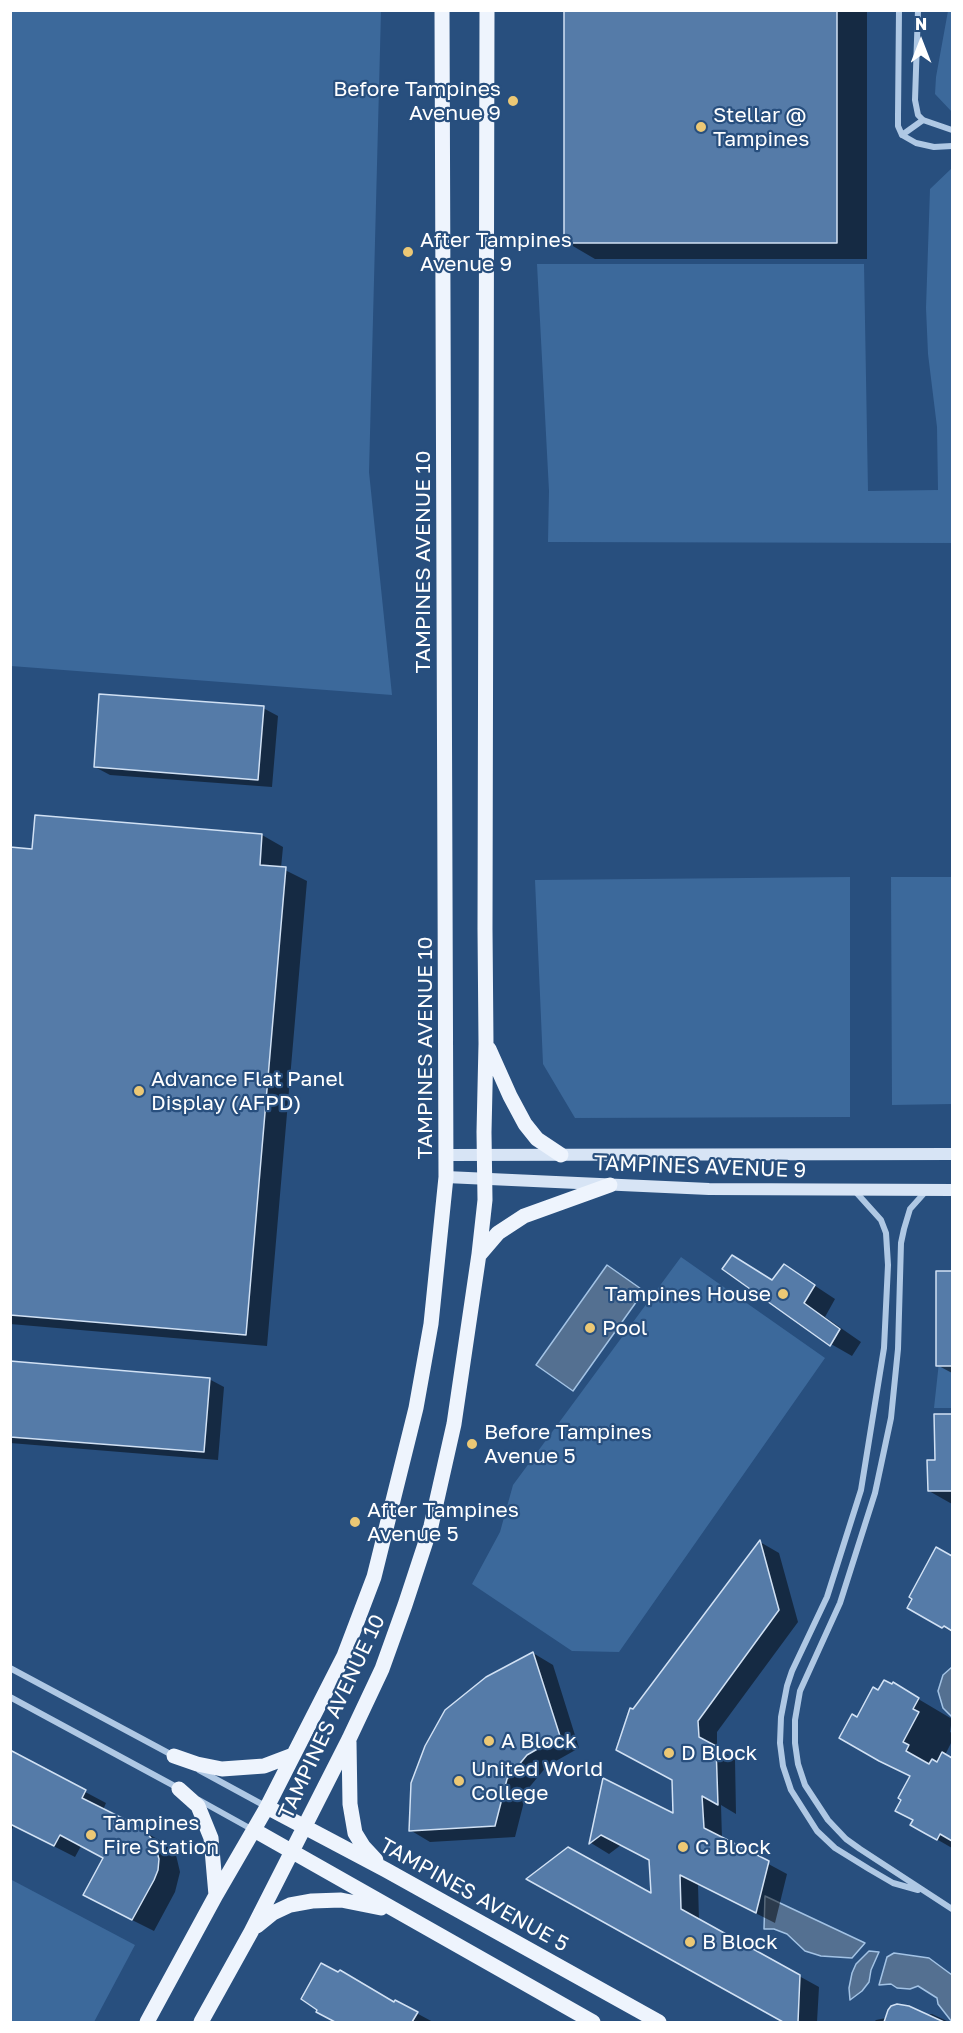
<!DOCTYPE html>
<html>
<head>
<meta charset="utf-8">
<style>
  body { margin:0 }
  #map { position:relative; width:963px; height:2033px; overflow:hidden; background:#284f7e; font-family:"Golos Text",sans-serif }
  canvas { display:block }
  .frame { position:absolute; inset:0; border:12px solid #fff; pointer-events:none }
  .north { position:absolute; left:891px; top:12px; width:60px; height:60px; -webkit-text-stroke:4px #284f7e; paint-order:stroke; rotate:0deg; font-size:16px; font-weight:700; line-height:24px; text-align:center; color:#fff }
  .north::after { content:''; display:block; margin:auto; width:21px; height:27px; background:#fff; clip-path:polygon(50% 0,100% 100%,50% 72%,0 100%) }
</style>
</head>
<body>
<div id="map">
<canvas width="963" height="2033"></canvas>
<div class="frame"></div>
<div class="north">N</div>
</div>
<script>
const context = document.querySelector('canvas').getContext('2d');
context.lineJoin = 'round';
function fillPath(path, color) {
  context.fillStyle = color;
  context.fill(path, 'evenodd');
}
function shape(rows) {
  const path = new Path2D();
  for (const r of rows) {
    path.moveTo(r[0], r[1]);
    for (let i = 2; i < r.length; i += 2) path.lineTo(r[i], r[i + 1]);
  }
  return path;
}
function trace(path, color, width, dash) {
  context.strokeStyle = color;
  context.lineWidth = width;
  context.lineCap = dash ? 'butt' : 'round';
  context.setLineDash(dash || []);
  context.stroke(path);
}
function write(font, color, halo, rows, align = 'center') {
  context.font = font + ' "Golos Text",sans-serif';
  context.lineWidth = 4.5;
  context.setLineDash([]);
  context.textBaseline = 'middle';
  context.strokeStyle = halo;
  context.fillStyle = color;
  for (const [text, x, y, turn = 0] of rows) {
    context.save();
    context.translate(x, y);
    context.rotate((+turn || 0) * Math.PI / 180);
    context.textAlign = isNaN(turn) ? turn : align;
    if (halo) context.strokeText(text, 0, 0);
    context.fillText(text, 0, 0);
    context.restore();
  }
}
fillPath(shape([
  [10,11,381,11,369,472,392,695,11,666],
  [948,11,952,11,952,112,935,94,936,77],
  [952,168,952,543,548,542,549,491,537,264,864,264,868,491,938,490,937,427,928,354,926,308,930,189],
  [850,877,850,1117,575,1118,543,1064,535,880],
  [891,877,952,877,952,1104,892,1105],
  [681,1257,825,1358,619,1652,572,1651,472,1584,500,1532,513,1485],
  [939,1362,952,1362,952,1408,934,1408],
  [10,1879,135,1945,94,2022,11,2022]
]), '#3c699b');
const water = shape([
  [607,1265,644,1291,573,1391,536,1365,607,1265],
  [952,1667,952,1717,943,1708,938,1691,943,1675,952,1667],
  [765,1896,865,1943,852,1958,821,1956,805,1951,787,1934,774,1929,764,1929,765,1896],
  [869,1951,879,1952,871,1970,869,1982,862,1991,850,2000,849,1988,852,1973,856,1964,869,1951],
  [894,1953,929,1958,952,1975,952,2022,938,2004,937,1998,918,1986,910,1989,897,1988,891,1984,879,1985,887,1957,894,1953]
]);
fillPath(water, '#547091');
trace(water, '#a3c3e5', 1.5);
fillPath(shape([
  [565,10,867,10,867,259,595,259,566,242],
  [263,708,278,716,272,787,110,775,95,767],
  [262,835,283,847,281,868,307,881,267,1346,10,1324,10,849,33,851],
  [785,1266,835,1299,825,1317,861,1342,852,1356,831,1344,773,1281],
  [938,1272,952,1272,952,1373,937,1365],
  [10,1363,209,1379,224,1387,218,1460,10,1443],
  [936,1416,952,1416,952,1504,929,1491,936,1462],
  [760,1542,779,1553,798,1622,717,1732,717,1749,735,1759,736,1814,721,1805,722,1839,787,1874,775,1923,698,1884,699,1921,819,1987,817,2022,785,2022,528,1878,652,1895,651,1860,621,1845,609,1854,591,1843,604,1780,675,1815,673,1780,634,1711],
  [937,1549,952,1557,952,1632,909,1607],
  [533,1653,553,1665,579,1748,547,1766,527,1790,515,1837,430,1842,410,1830],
  [893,1684,952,1719,950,1732,952,1733,952,1741,945,1755,951,1759,952,1756,952,1848,912,1825,914,1820,911,1777,858,1719,879,1692],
  [10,1752,106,1803,103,1810,165,1843,176,1855,180,1872,175,1892,154,1931,106,1907,104,1858,81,1846,75,1857,14,1826,10,1832],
  [396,2002,433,2022,337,2022,318,2011],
  [932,2014,949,2022,874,2022,876,2020,886,2018]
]), '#0007');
const building = shape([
  [564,10,837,10,837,243,564,243,564,10],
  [99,694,264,706,258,780,94,767,99,694],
  [35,815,262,834,260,865,286,867,246,1335,10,1315,10,847,32,849,35,815],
  [732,1255,772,1280,784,1264,815,1285,804,1303,840,1329,830,1346,722,1269,732,1255],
  [936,1271,952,1271,952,1366,936,1366,936,1271],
  [10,1361,210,1378,204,1452,10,1437,10,1361],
  [934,1414,952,1414,952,1491,928,1491,927,1460,935,1460,934,1414],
  [760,1540,779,1610,698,1721,699,1737,716,1746,718,1805,702,1796,704,1828,769,1861,756,1913,680,1875,681,1909,800,1975,798,2022,783,2022,526,1879,568,1847,651,1893,649,1860,601,1835,589,1844,603,1778,673,1813,672,1780,616,1750,630,1708,633,1709,760,1540],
  [936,1547,952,1556,952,1631,944,1626,942,1628,907,1608,912,1599,909,1597,936,1547],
  [533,1652,560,1736,527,1755,507,1779,495,1826,409,1831,411,1783,425,1746,445,1710,486,1677,533,1652],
  [884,1680,892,1684,893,1682,919,1698,913,1709,919,1712,903,1742,909,1745,906,1751,929,1764,932,1759,937,1762,942,1752,952,1758,952,1841,940,1834,937,1840,926,1834,910,1825,913,1820,895,1811,901,1800,898,1798,910,1776,879,1761,839,1738,852,1714,857,1717,873,1687,878,1690,884,1680],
  [10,1750,86,1790,82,1798,144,1829,154,1842,159,1859,158,1870,154,1880,132,1920,83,1895,103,1858,60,1835,54,1846,10,1824,10,1750],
  [321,1963,338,1972,340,1970,394,2002,395,2000,418,2012,412,2022,335,2022,316,2012,317,2010,301,1999,321,1963],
  [897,2004,909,2006,944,2022,884,2022,888,2010,891,2006,897,2004]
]);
fillPath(building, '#557ba8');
trace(building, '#d1e1f4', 1.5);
trace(shape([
  [899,10,898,116,898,126,902,135],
  [918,10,915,100,918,115,923,120],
  [923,120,952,130],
  [902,135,916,143,934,147,952,146],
  [902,135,923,120],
  [854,1190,881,1220,886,1233,888,1265,884,1348,861,1490,827,1597,792,1671,787,1686,781,1717,780,1743,783,1766,791,1790,817,1831,835,1848,869,1869,893,1883,918,1890],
  [927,1190,910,1209,904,1229,901,1243,898,1349,891,1418,875,1493,840,1603,800,1691,795,1720,795,1743,798,1764,805,1785,828,1820,846,1839,860,1849,952,1909],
  [10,1668,174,1756],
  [10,1697,180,1789],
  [199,1770,267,1807],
  [199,1800,253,1830]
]), '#afc8e4', 6);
trace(shape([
  [446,1155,952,1154],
  [446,1177,709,1189,952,1190]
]), '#d7e4f5', 12);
trace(shape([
  [489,1049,510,1096,525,1124,537,1139,561,1155],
  [480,1254,498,1233,524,1216,610,1185],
  [349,1742,350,1804,355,1833,363,1846,376,1860],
  [174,1756,197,1764,222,1769,264,1766,293,1755],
  [179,1789,198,1806,211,1838,216,1895],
  [267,1807,386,1870,659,2022],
  [254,1830,593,2022],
  [257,1926,273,1913,290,1905,312,1901,341,1900,381,1908],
  [147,2022,216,1895,267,1807,344,1656,374,1577,416,1408,431,1324,446,1177,442,10],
  [201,2022,251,1932,349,1739,382,1669,405,1605,431,1526,454,1424,479,1254,485,1200,484,1132,486,1044,485,928,487,10]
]), '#eef4fd', 15);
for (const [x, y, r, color] of [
  [513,101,6,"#ecc875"],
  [701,127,6,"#ecc875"],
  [408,252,6,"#ecc875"],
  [139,1091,6,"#ecc875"],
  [783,1294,6,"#ecc875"],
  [590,1328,6,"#ecc875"],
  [472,1444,6,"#ecc875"],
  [355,1522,6,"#ecc875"],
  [489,1741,6,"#ecc875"],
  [669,1753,6,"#ecc875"],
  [459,1781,6,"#ecc875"],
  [91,1835,6,"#ecc875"],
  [683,1847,6,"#ecc875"],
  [690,1942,6,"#ecc875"]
]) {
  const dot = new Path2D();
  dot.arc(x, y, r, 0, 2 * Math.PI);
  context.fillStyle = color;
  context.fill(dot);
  trace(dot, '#284f7e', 2);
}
write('21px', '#fff', '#284f7e', [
  ["Before Tampines",501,89,"right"],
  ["Avenue 9",501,113,"right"],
  ["Stellar @",713,115],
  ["Tampines",713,139],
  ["After Tampines",420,240],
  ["Avenue 9",420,264],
  ["Advance Flat Panel",151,1079],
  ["Display (AFPD)",151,1103],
  ["Tampines House",771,1294,"right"],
  ["Pool",602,1328],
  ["Before Tampines",484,1432],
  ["Avenue 5",484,1456],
  ["After Tampines",367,1510],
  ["Avenue 5",367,1534],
  ["A Block",501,1741],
  ["D Block",681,1753],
  ["United World",471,1769],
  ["College",471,1793],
  ["Tampines",103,1823],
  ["Fire Station",103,1847],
  ["C Block",695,1847],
  ["B Block",702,1942]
], 'left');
write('21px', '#fff', '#284f7e', [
  ["TAMPINES AVENUE 10",423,562,-90],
  ["TAMPINES AVENUE 10",425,1048,-90],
  ["TAMPINES AVENUE 9",700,1167,2],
  ["TAMPINES AVENUE 10",332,1717,-65],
  ["TAMPINES AVENUE 5",474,1895,29]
]);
</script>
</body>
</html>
